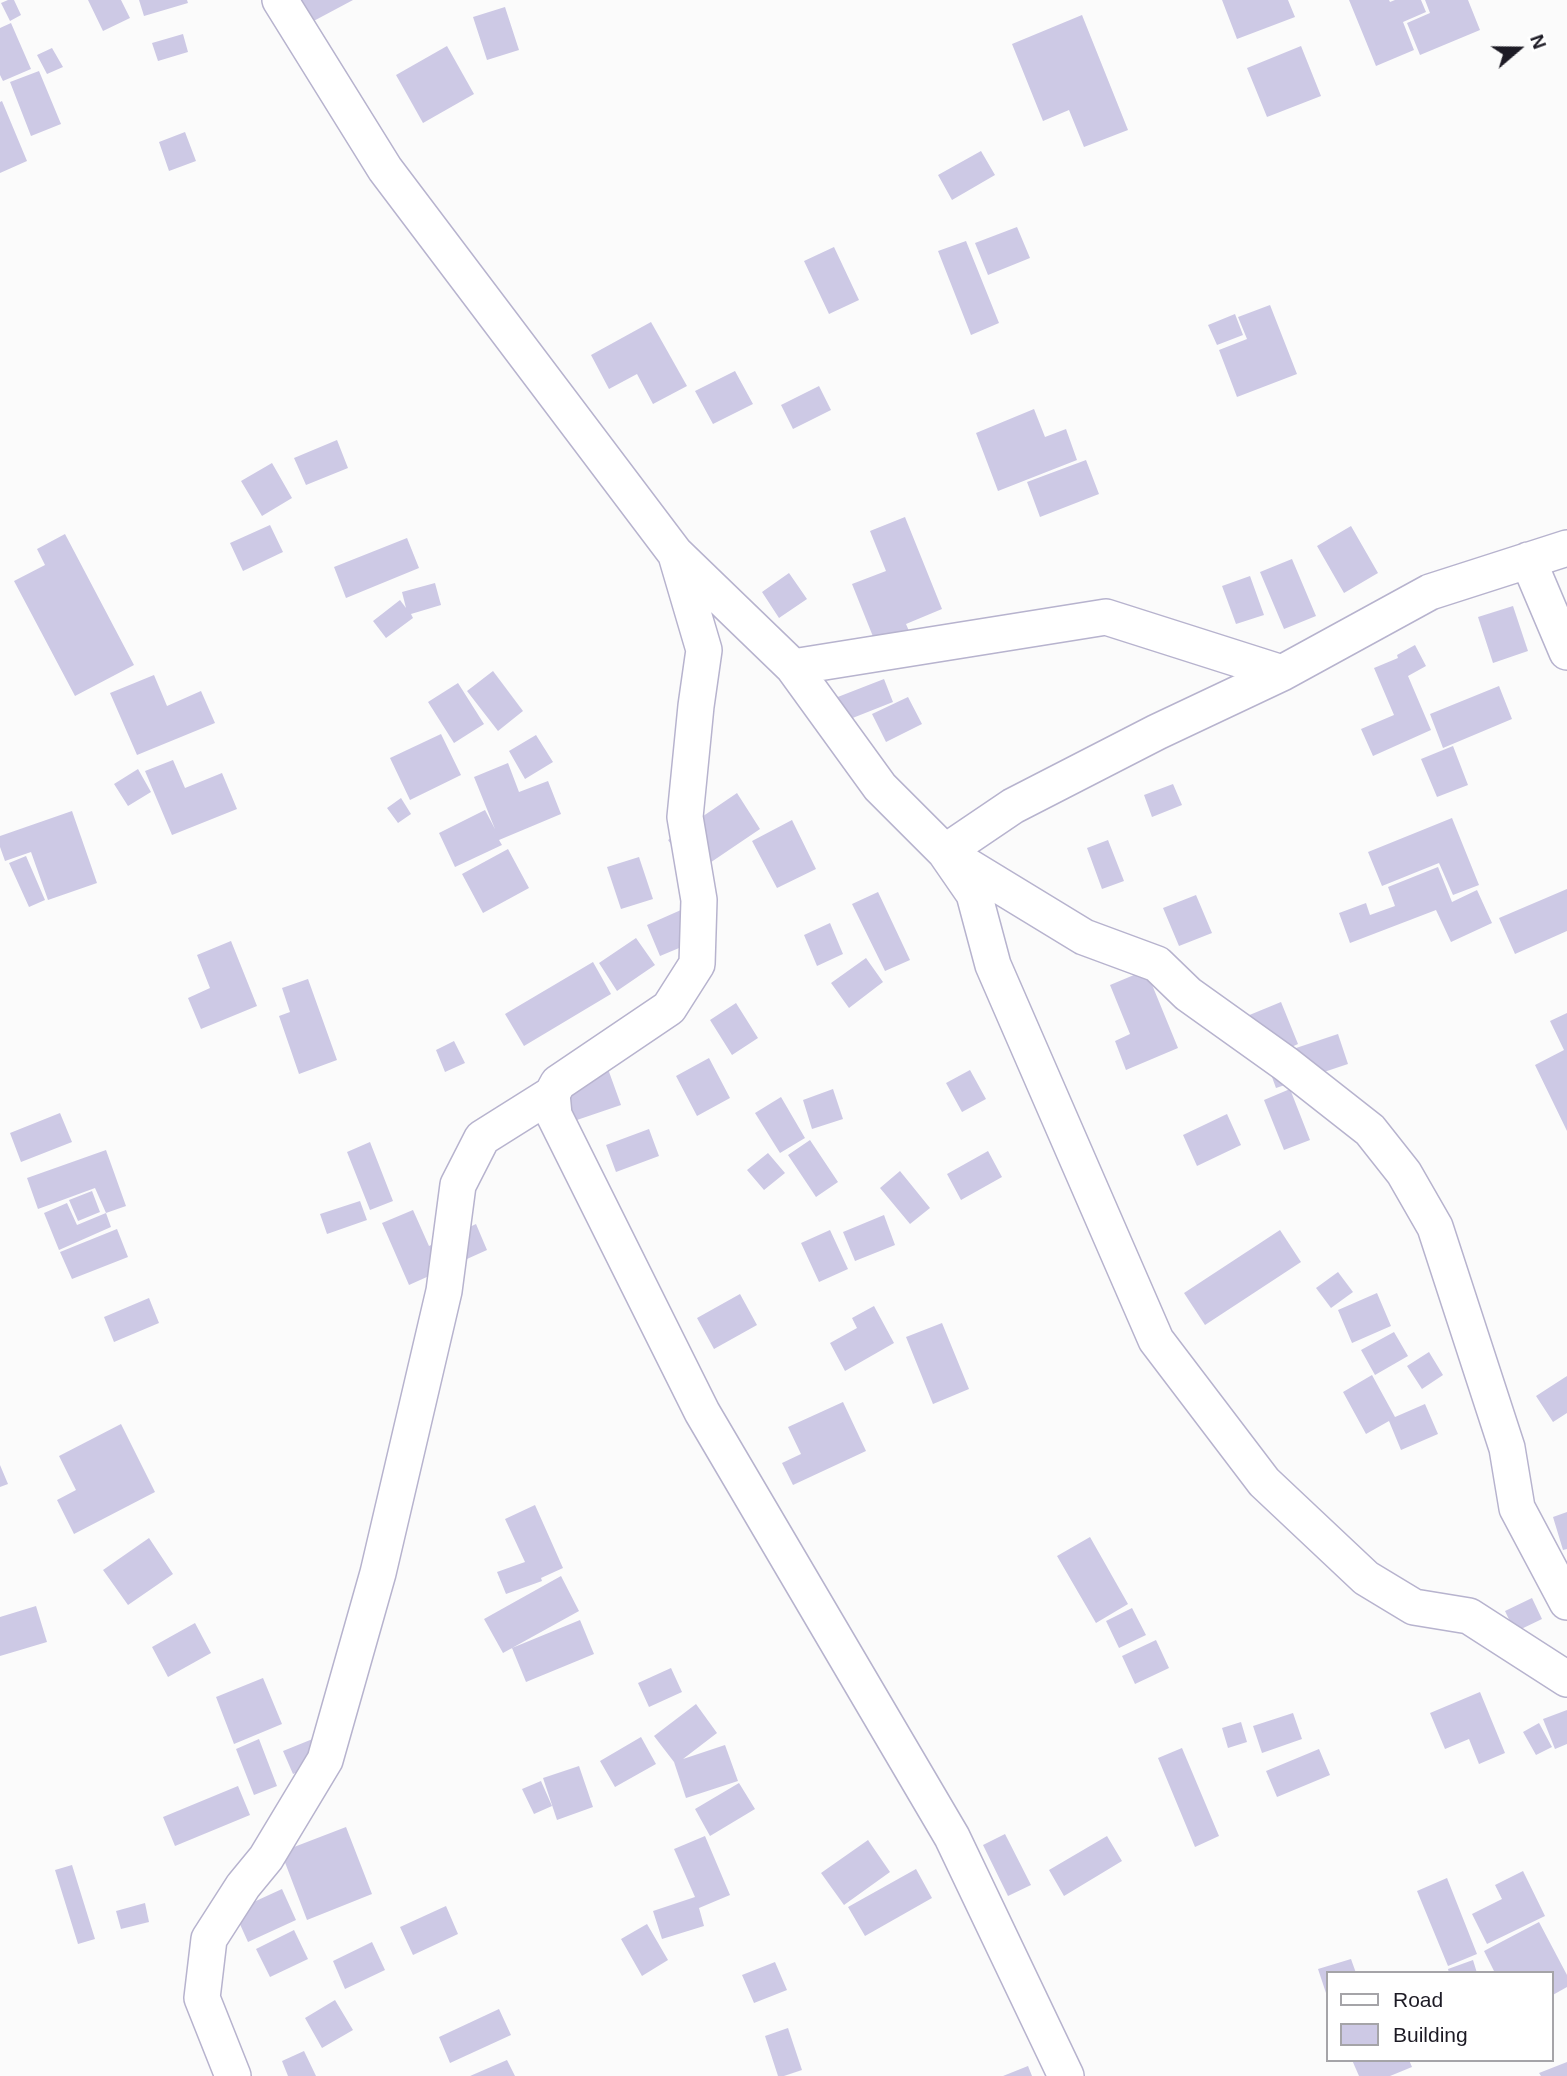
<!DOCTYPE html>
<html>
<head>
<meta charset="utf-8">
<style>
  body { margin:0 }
  #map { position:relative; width:1567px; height:2076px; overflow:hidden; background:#fbfbfb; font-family:Arial,sans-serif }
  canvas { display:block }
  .legend { position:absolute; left:1326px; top:1971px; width:228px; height:91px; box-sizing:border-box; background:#fff; border:2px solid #a5a4a8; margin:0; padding:9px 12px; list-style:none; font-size:21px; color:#1d1b25 }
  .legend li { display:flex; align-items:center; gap:14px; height:35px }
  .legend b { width:35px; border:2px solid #a5a4a8 }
  .north { position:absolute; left:1483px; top:14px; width:70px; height:70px; -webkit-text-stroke:5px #fff; paint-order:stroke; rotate:70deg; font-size:19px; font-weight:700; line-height:28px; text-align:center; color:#1d1b25 }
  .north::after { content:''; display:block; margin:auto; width:24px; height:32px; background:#1d1b25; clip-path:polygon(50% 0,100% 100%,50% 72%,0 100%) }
</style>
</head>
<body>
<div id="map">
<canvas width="1567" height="2076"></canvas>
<ul class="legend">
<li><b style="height:9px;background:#fff"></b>Road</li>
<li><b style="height:19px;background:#cdc9e5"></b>Building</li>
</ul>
<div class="north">N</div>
</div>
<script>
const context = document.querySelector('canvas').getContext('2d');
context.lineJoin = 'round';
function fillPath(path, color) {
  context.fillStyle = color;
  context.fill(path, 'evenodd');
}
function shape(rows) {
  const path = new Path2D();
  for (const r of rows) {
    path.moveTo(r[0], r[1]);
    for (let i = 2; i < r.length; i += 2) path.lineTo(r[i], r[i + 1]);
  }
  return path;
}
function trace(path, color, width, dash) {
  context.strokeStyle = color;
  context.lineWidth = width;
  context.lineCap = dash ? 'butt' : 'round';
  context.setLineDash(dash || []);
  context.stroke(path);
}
fillPath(shape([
  [8,0,14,0,21,15,10,21,1,3],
  [88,0,121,0,130,18,103,31],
  [139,0,187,0,188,3,144,16],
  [295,0,353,0,308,24],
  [1222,0,1288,0,1295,17,1237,39],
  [1349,0,1389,0,1390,2,1395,0,1421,0,1426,12,1403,22,1414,50,1376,66],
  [1425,0,1468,0,1480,30,1420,55,1407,23,1430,13],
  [505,7,519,50,487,60,473,17],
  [1082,15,1128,130,1084,147,1069,110,1043,121,1012,44],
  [11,23,31,69,3,81,0,75,0,28],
  [183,34,188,52,158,61,152,43],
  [447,46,474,94,423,123,396,75],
  [1301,46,1321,96,1267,117,1247,68],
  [52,48,63,67,47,74,37,55],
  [39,71,61,124,31,136,10,82],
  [2,101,27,161,0,173,0,102],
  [185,132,196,161,169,171,159,142],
  [981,151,995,175,952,200,938,175],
  [1017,227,1030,258,988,275,975,243],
  [966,241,999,323,971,335,938,251],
  [834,247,859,300,829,314,804,261],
  [1270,305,1297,374,1237,397,1219,350,1247,339,1238,317],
  [1235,314,1243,335,1217,345,1208,325],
  [651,322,687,386,653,404,637,374,609,389,591,355],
  [735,371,753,404,713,424,695,391],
  [819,386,831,410,793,429,781,405],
  [1034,409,1045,437,1066,429,1077,460,998,491,976,433],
  [337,440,348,468,306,485,294,458],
  [1086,460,1099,494,1040,517,1027,482],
  [272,463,292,498,262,516,241,481],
  [905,517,942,609,906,624,909,631,876,644,852,584,886,571,870,531],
  [270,525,283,552,243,571,230,543],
  [1351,526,1378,573,1344,593,1317,546],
  [65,534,134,665,75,696,14,581,45,565,37,549],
  [407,538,419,568,346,598,334,567],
  [1292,559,1316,616,1284,629,1260,572],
  [789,573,807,599,779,618,762,592],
  [1250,576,1264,615,1236,624,1222,586],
  [435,583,441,605,411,614,413,618,386,638,373,621,400,600,406,608,402,592],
  [1513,606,1528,651,1493,663,1478,617],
  [1415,645,1426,666,1408,676,1431,730,1373,756,1361,729,1394,715,1374,668,1398,658,1397,655],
  [493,671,523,711,498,731,467,691],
  [154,675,167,706,201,691,215,723,137,755,110,693],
  [884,679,893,702,840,723,830,700],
  [458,683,484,724,454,743,428,702],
  [1499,686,1512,719,1443,748,1430,714],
  [908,697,922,724,886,742,872,714],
  [441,734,461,775,410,800,390,758],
  [536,735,553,762,525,779,509,751],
  [1453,746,1468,785,1437,797,1421,759],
  [173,760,185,788,222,773,237,809,172,835,145,771],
  [508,763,519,792,548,781,561,814,499,840,502,845,455,867,439,833,485,810,495,829,474,777],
  [138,769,151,792,128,806,114,784],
  [1173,784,1182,805,1152,817,1144,795],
  [737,793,760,829,692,875,668,840],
  [401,798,411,814,398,823,387,808],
  [72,811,97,883,48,900,31,852,5,861,0,847,0,836],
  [1452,818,1479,885,1453,895,1439,863,1382,886,1368,852],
  [792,820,816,869,777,888,752,841],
  [1108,840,1124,881,1102,889,1087,848],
  [508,849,529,888,483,913,462,874],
  [26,856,45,900,29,907,9,863],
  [639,857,653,899,621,909,607,867],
  [1438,867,1452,902,1477,890,1492,923,1451,942,1436,910,1350,943,1339,913,1366,903,1370,915,1395,906,1388,887],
  [1567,889,1567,931,1515,954,1499,918],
  [878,892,910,960,885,971,852,904],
  [1196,895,1212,933,1179,946,1163,908],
  [690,906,703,938,660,956,647,925],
  [830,923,843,954,817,966,804,935],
  [636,938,655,965,617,991,599,963],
  [231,941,257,1006,201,1029,188,998,210,988,197,955],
  [866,958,883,982,849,1008,831,983],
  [593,962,611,994,524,1046,505,1014],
  [1146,970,1178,1048,1126,1070,1115,1041,1130,1034,1110,985],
  [308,979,337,1060,299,1074,279,1016,290,1012,282,988],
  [1281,1002,1298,1044,1272,1056,1338,1034,1348,1064,1276,1088,1265,1058,1247,1016],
  [736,1003,758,1038,732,1055,710,1020],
  [1567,1013,1567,1131,1535,1065,1564,1050,1550,1021],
  [454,1041,465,1063,445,1072,436,1050],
  [709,1058,730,1098,697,1116,676,1076],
  [608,1069,621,1105,574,1121,561,1086],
  [970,1070,986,1099,962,1112,946,1083],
  [833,1089,843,1119,812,1129,803,1100],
  [1290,1089,1310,1140,1284,1150,1264,1100],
  [781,1097,805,1138,780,1153,755,1113],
  [60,1113,72,1142,21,1162,10,1133],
  [1227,1114,1241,1145,1197,1166,1183,1135],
  [649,1129,659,1156,616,1172,606,1145],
  [810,1140,838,1182,816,1197,788,1155],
  [370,1142,393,1201,370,1210,347,1152],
  [106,1150,126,1206,106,1213,111,1227,59,1250,44,1213,67,1203,77,1225,106,1213,95,1188,38,1209,27,1178],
  [988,1151,1002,1177,961,1200,947,1174],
  [768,1153,785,1173,764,1190,747,1170],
  [900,1171,930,1208,910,1224,880,1188],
  [92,1191,100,1212,78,1221,69,1200],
  [360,1201,367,1220,327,1234,320,1214],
  [413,1210,429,1246,476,1224,487,1250,409,1285,382,1223],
  [884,1215,895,1245,855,1261,843,1232],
  [117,1229,128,1257,72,1279,60,1252],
  [830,1230,848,1269,819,1282,801,1243],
  [1280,1230,1301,1262,1205,1325,1184,1293],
  [1338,1272,1353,1292,1331,1308,1316,1288],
  [1377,1293,1391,1326,1352,1343,1338,1310],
  [740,1294,757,1325,714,1349,697,1318],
  [149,1298,159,1323,114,1342,104,1317],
  [874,1306,894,1343,845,1371,830,1343,857,1328,852,1318],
  [942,1323,969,1389,933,1404,906,1337],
  [1394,1332,1408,1356,1375,1375,1361,1350],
  [1429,1352,1443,1375,1422,1389,1407,1366],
  [1372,1375,1395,1417,1425,1404,1438,1434,1401,1450,1389,1421,1366,1434,1343,1392],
  [1567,1376,1567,1413,1553,1422,1536,1396],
  [843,1402,866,1451,793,1485,782,1463,801,1454,788,1427],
  [121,1424,155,1492,74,1534,57,1500,76,1490,59,1456],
  [0,1465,8,1484,0,1487],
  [535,1505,563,1568,541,1578,542,1581,506,1594,497,1572,525,1562,505,1519],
  [1567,1512,1567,1549,1563,1550,1553,1517],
  [1090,1537,1128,1604,1096,1623,1057,1556],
  [149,1538,173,1574,128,1605,103,1570],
  [561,1576,579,1611,503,1653,484,1619],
  [1532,1598,1542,1619,1515,1632,1505,1611],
  [36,1606,47,1642,0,1656,0,1617],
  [1132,1608,1146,1635,1119,1648,1106,1621],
  [580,1620,594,1654,526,1682,512,1648],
  [195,1623,211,1653,168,1677,152,1647],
  [1156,1640,1169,1668,1135,1684,1122,1656],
  [671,1668,682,1692,649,1707,638,1683],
  [263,1678,282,1724,234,1744,216,1697],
  [1480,1692,1505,1753,1479,1764,1469,1739,1445,1749,1430,1713],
  [696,1704,717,1733,683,1759,725,1745,738,1781,686,1798,674,1762,654,1736],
  [1567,1710,1567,1744,1555,1749,1543,1719],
  [1293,1713,1302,1739,1262,1753,1253,1726],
  [1241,1722,1247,1742,1228,1748,1222,1728],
  [1539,1723,1552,1747,1536,1755,1523,1732],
  [325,1734,335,1757,293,1774,283,1751],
  [641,1737,656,1764,615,1787,600,1761],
  [259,1739,277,1786,254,1795,236,1749],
  [1182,1748,1219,1836,1195,1847,1158,1758],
  [1319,1749,1330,1775,1277,1797,1266,1771],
  [579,1766,593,1807,557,1820,543,1778],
  [541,1781,552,1806,534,1814,522,1789],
  [739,1783,755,1809,710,1836,695,1809],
  [238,1786,250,1815,175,1846,163,1817],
  [346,1827,372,1894,307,1920,281,1852],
  [1005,1834,1031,1885,1008,1896,983,1845],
  [705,1836,730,1895,699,1908,704,1926,662,1939,653,1911,695,1897,674,1849],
  [1107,1836,1122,1861,1064,1896,1049,1870],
  [868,1840,890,1872,844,1905,821,1873],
  [72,1865,95,1939,78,1944,55,1870],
  [916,1869,932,1898,865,1936,848,1907],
  [1523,1871,1545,1916,1487,1944,1472,1914,1502,1899,1495,1885],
  [1447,1878,1477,1954,1448,1966,1417,1891],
  [282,1889,296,1920,248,1942,234,1911],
  [145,1903,149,1922,121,1929,116,1911],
  [446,1906,458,1934,413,1955,400,1927],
  [1539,1922,1567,1975,1567,1987,1551,1996,1551,1973,1495,1973,1484,1951],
  [647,1924,668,1960,642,1976,621,1939],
  [294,1930,308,1959,270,1977,256,1949],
  [372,1942,385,1970,345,1989,333,1961],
  [1351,1959,1356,1973,1327,1973,1327,1996,1318,1969],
  [1473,1960,1477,1973,1449,1973,1448,1969],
  [775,1962,787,1990,754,2003,742,1975],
  [335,2000,353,2030,322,2048,305,2018],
  [499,2009,511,2035,450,2063,439,2037],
  [788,2028,802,2070,784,2076,778,2076,765,2036],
  [304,2051,316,2076,288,2076,282,2061],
  [507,2060,515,2076,470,2076],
  [1352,2060,1409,2060,1412,2067,1390,2076,1359,2076],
  [1567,2062,1567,2076,1541,2076,1539,2073],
  [1028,2066,1032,2076,1003,2076]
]), '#cdc9e5');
const minor = shape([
  [280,0,385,169,675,553,793,667,880,787,945,852,974,894,993,965,1156,1340,1264,1482,1366,1578,1414,1607,1469,1616,1567,1679],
  [1528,560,1567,652],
  [793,667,1106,617,1282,673],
  [945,852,1013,806,1157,732,1282,673,1430,592,1567,548],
  [956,859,1084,937,1157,964,1188,994,1286,1064,1370,1130,1404,1173,1435,1227,1507,1448,1517,1508,1567,1602],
  [552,1094,554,1115,702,1412,952,1837,1066,2076],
  [233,2076,202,1998,209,1939,243,1886,266,1858,325,1760,378,1573,444,1291,458,1185,482,1138,552,1094,558,1083,669,1008,697,964,699,900,685,817,696,706,704,650,676,555]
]);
trace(minor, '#b7b3ce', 38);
trace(minor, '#fff', 35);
</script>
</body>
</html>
